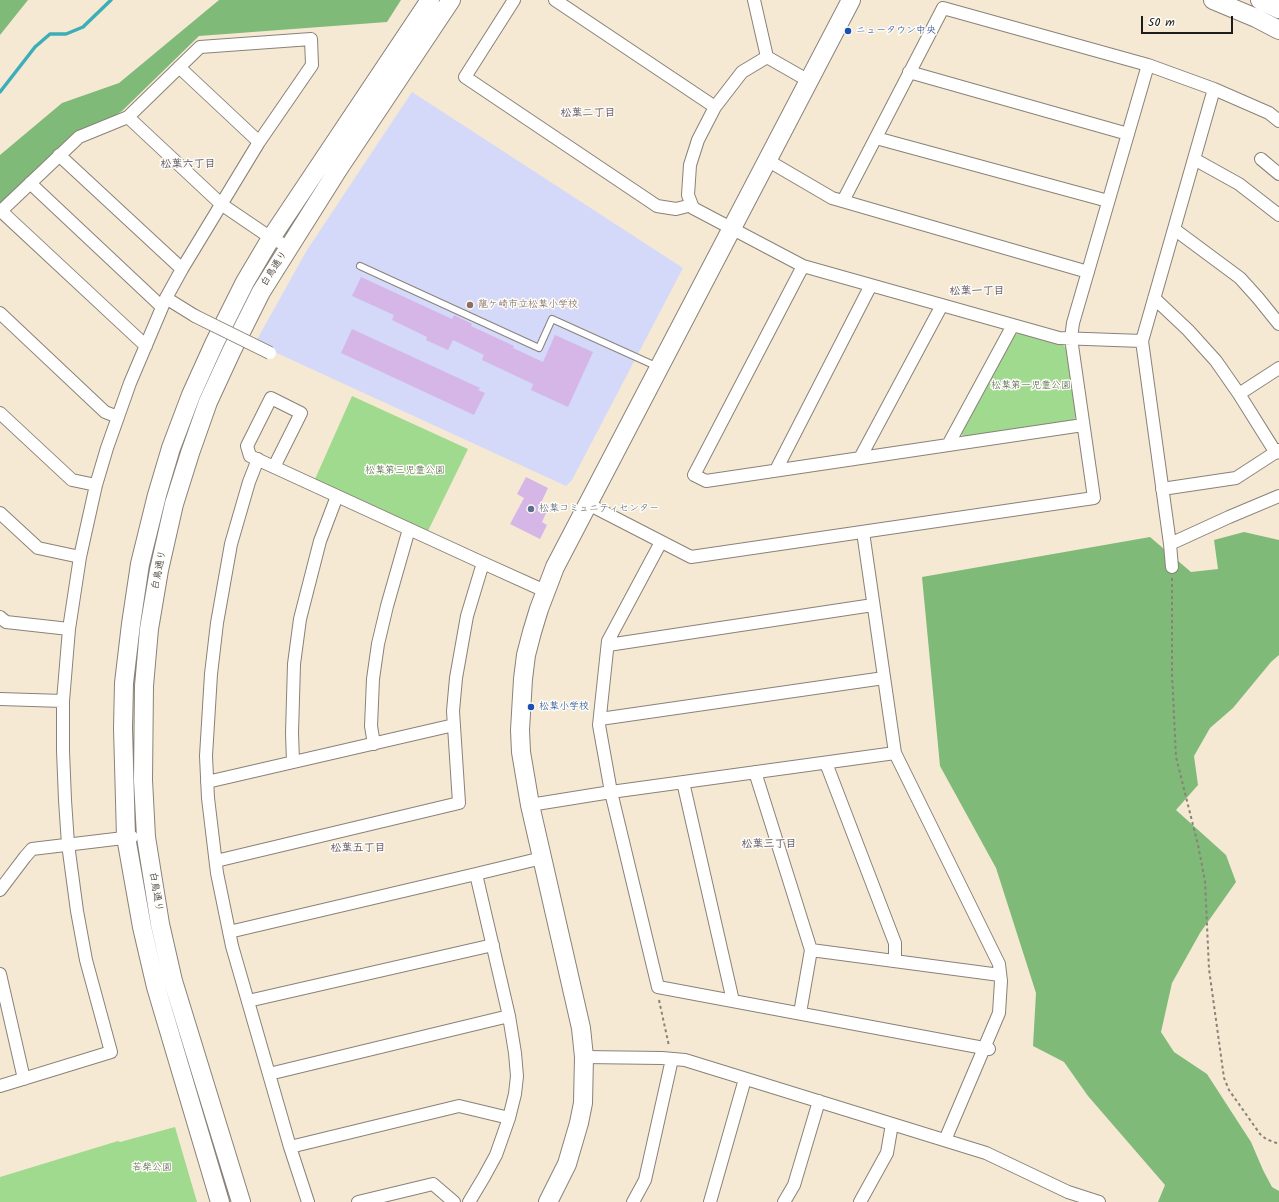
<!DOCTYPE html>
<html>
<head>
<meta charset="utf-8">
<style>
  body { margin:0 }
  #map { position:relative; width:1279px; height:1202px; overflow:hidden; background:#f6e9d4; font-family:Kalam,sans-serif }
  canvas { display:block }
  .scale { position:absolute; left:1141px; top:16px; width:92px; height:18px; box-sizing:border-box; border:2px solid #1c1c1c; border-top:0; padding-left:5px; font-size:12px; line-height:14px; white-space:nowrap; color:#1c1c1c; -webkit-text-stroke:3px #fdfcf7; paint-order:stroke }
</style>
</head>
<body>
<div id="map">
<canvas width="1279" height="1202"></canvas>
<div class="scale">50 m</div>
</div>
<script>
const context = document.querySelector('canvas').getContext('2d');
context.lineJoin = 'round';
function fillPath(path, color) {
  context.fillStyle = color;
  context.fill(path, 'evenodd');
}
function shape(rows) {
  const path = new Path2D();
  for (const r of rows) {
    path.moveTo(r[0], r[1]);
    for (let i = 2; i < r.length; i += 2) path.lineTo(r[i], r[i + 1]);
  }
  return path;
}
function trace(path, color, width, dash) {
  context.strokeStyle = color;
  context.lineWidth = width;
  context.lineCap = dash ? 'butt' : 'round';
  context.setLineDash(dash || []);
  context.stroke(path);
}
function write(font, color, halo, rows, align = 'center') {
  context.font = font + ' Kalam,"Klee One",sans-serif';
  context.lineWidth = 3;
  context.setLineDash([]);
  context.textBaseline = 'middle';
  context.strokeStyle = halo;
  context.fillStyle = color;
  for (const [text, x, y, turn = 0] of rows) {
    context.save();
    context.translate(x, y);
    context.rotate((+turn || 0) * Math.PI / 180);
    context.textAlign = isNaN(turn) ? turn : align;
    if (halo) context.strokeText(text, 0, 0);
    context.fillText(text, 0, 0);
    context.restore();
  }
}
fillPath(shape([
  [412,92,683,268,572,480,566,486,255,343,307,250]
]), '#d4d8f9');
fillPath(shape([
  [1018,333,1063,345,1066,348,1076,417,1073,421,964,437,960,432,1012,337],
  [352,396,468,449,427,533,315,479],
  [175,1127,197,1202,0,1202,0,1177,118,1141,120,1142]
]), '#9fda8e');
fillPath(shape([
  [0,0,28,0,0,35],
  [219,0,401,0,387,22,199,36,122,111,48,159,0,205,0,155,62,103,119,83],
  [1244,532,1279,540,1279,655,1271,662,1233,708,1210,728,1194,756,1198,785,1176,810,1226,855,1236,882,1200,933,1172,983,1161,1032,1174,1052,1207,1074,1251,1142,1263,1170,1272,1187,1279,1191,1279,1202,1158,1202,1165,1185,1088,1096,1064,1062,1033,1046,1036,993,996,868,940,766,922,577,1150,537,1191,572,1218,569,1214,540]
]), '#7fba79');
trace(shape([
  [0,92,35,47,50,34,66,34,83,27,111,0]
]), '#3daeb7', 3.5);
fillPath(shape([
  [361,277,452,319,454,315,472,324,471,326,514,346,513,348,543,362,555,335,593,352,568,407,531,390,533,384,482,360,484,355,453,340,448,350,426,340,427,337,392,320,394,315,352,296],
  [352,329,480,388,478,390,485,393,474,415,341,353],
  [526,477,548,488,539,507,547,511,542,522,547,525,540,539,510,524,524,498,517,494]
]), '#d5b6e7');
const lane = shape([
  [360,266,539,348,552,319,658,367]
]);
const street = shape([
  [514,0,465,77,657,206,676,209,692,205],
  [555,0,715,107],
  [754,0,767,57,809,81],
  [767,57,742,72,715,107,698,140,690,165,688,195,693,208,803,266,1059,338,1142,341],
  [179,67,259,142],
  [909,72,1128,134],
  [128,117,221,204,271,238,289,247],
  [876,138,1108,201],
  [59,155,182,269],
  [1194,159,1239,184,1279,215],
  [1261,159,1279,174],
  [767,160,832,198,1088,272],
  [30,183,162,307],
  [843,201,943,8,1148,65,1214,89,1269,113,1279,121],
  [1,211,146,346],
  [0,212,79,137,128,117,200,47,311,39,312,65,259,142,182,269,166,298,130,383,107,448,96,485,80,557,69,629,63,701,63,751,65,800,68,844,77,911,86,960,111,1052,0,1086],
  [1174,229,1240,278,1258,298,1279,324],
  [803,266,694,475,706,481,1083,425],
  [166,298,195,316],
  [1154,298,1188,330,1216,361,1239,394,1276,453],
  [0,313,105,412,118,417],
  [1239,394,1279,368],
  [0,413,72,480,96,485],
  [948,445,1013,325],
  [860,458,942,305],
  [258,459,249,482,231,544,217,623,211,674,206,756,208,798,217,873,232,946,290,1147,308,1202],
  [274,467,301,413,271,398,247,446,250,456,483,563,545,591],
  [776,470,871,285],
  [1162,489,1236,478,1279,450],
  [588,504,691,557,1094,498,1071,338,1073,323,1148,65],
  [0,513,38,548,80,557],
  [863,532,895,753,999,964,1001,981,999,1013,945,1140],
  [661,542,608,641,599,725,611,792,658,987,989,1049],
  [1170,544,1229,517,1279,496],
  [1172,567,1170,544,1142,341,1214,89],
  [0,617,6,622,69,629],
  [608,645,873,605],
  [0,699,63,701],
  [600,719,884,678],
  [374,744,371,726,373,679,378,644,387,606,409,529],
  [293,762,292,733,294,664,300,619,320,541,337,496],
  [826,763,895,943,895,961],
  [755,772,811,950,800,1013],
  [207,782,454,725],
  [683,782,733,1001],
  [530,805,611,792,895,753],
  [216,861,459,803,453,711,456,678,467,616,483,563],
  [0,890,25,857,32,849,132,837],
  [229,932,476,874,542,858],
  [811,950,1000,975],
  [0,974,24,1079],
  [248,1001,493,945],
  [584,1057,662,1058,685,1060,986,1153,1068,1192,1099,1202],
  [269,1074,509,1016],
  [290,1147,459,1106,509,1118],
  [358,1202,433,1184,454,1202],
  [469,1202,484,1177,496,1155,502,1138,509,1118,515,1094,517,1076,515,1053,509,1016,476,874],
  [633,1202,645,1180,672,1059],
  [710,1202,745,1079],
  [784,1202,794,1185,819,1101],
  [860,1202,887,1153,892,1124]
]);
const secondary = shape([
  [1213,0,1256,18,1279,30],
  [1260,0,1279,9],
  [220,1202,156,987,142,927,126,837,123,728,124,683,131,624,140,564,157,495,171,448,191,395,215,342,245,282,271,238,430,0],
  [241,1202,173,981,160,924,146,837,143,780,144,686,149,629,159,570,174,504,190,453,208,402,232,350,261,292,339,168,451,0],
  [548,1202,567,1164,579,1123,583,1103,584,1057,581,1028,530,805,521,752,520,730,523,679,526,655,532,632,539,609,555,567,851,0]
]);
trace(lane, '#898278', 8);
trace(street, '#898278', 14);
trace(secondary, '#898278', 20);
trace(shape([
  [1172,578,1172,674,1176,757,1198,845,1205,881,1209,969,1224,1078,1229,1090,1260,1134,1266,1139,1279,1144],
  [659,1000,669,1046]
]), '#898278', 2, [3, 3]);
trace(lane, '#fff', 6);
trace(street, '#fff', 12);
trace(secondary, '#fff', 18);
const streetBridge = shape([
  [195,316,270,353]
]);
trace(streetBridge, '#898278', 14, []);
trace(streetBridge, '#fff', 12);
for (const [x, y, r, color] of [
  [848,31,4,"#1a4fb4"],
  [470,305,4,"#8d6e63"],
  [531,509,4,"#5c6f8a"],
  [531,707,4,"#1a4fb4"]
]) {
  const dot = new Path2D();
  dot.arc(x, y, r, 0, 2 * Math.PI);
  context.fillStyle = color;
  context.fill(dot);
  trace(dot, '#fdfcf7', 1.5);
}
write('10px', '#164399', '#fdfcf7', [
  ["ニュータウン中央",856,31],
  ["松葉小学校",539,707]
], 'left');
write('10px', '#1c1c1c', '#fdfcf7', [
  ["白鳥通り",275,269,-58],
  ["白鳥通り",160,570,-79],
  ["白鳥通り",155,892,80]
]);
write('10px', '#785e54', '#fdfcf7', [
  ["龍ケ崎市立松葉小学校",478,305]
], 'left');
write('10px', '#4a5e44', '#fdfcf7', [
  ["松葉第一児童公園",1031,386],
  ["松葉第三児童公園",405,471],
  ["若柴公園",152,1168]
]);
write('10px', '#4e5e75', '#fdfcf7', [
  ["松葉コミュニティセンター",539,509]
], 'left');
write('bold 11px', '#5d5263', '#fdfcf7', [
  ["松葉二丁目",588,114],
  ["松葉六丁目",188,165],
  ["松葉一丁目",977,292],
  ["松葉三丁目",769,845],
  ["松葉五丁目",358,849]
]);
</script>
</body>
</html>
